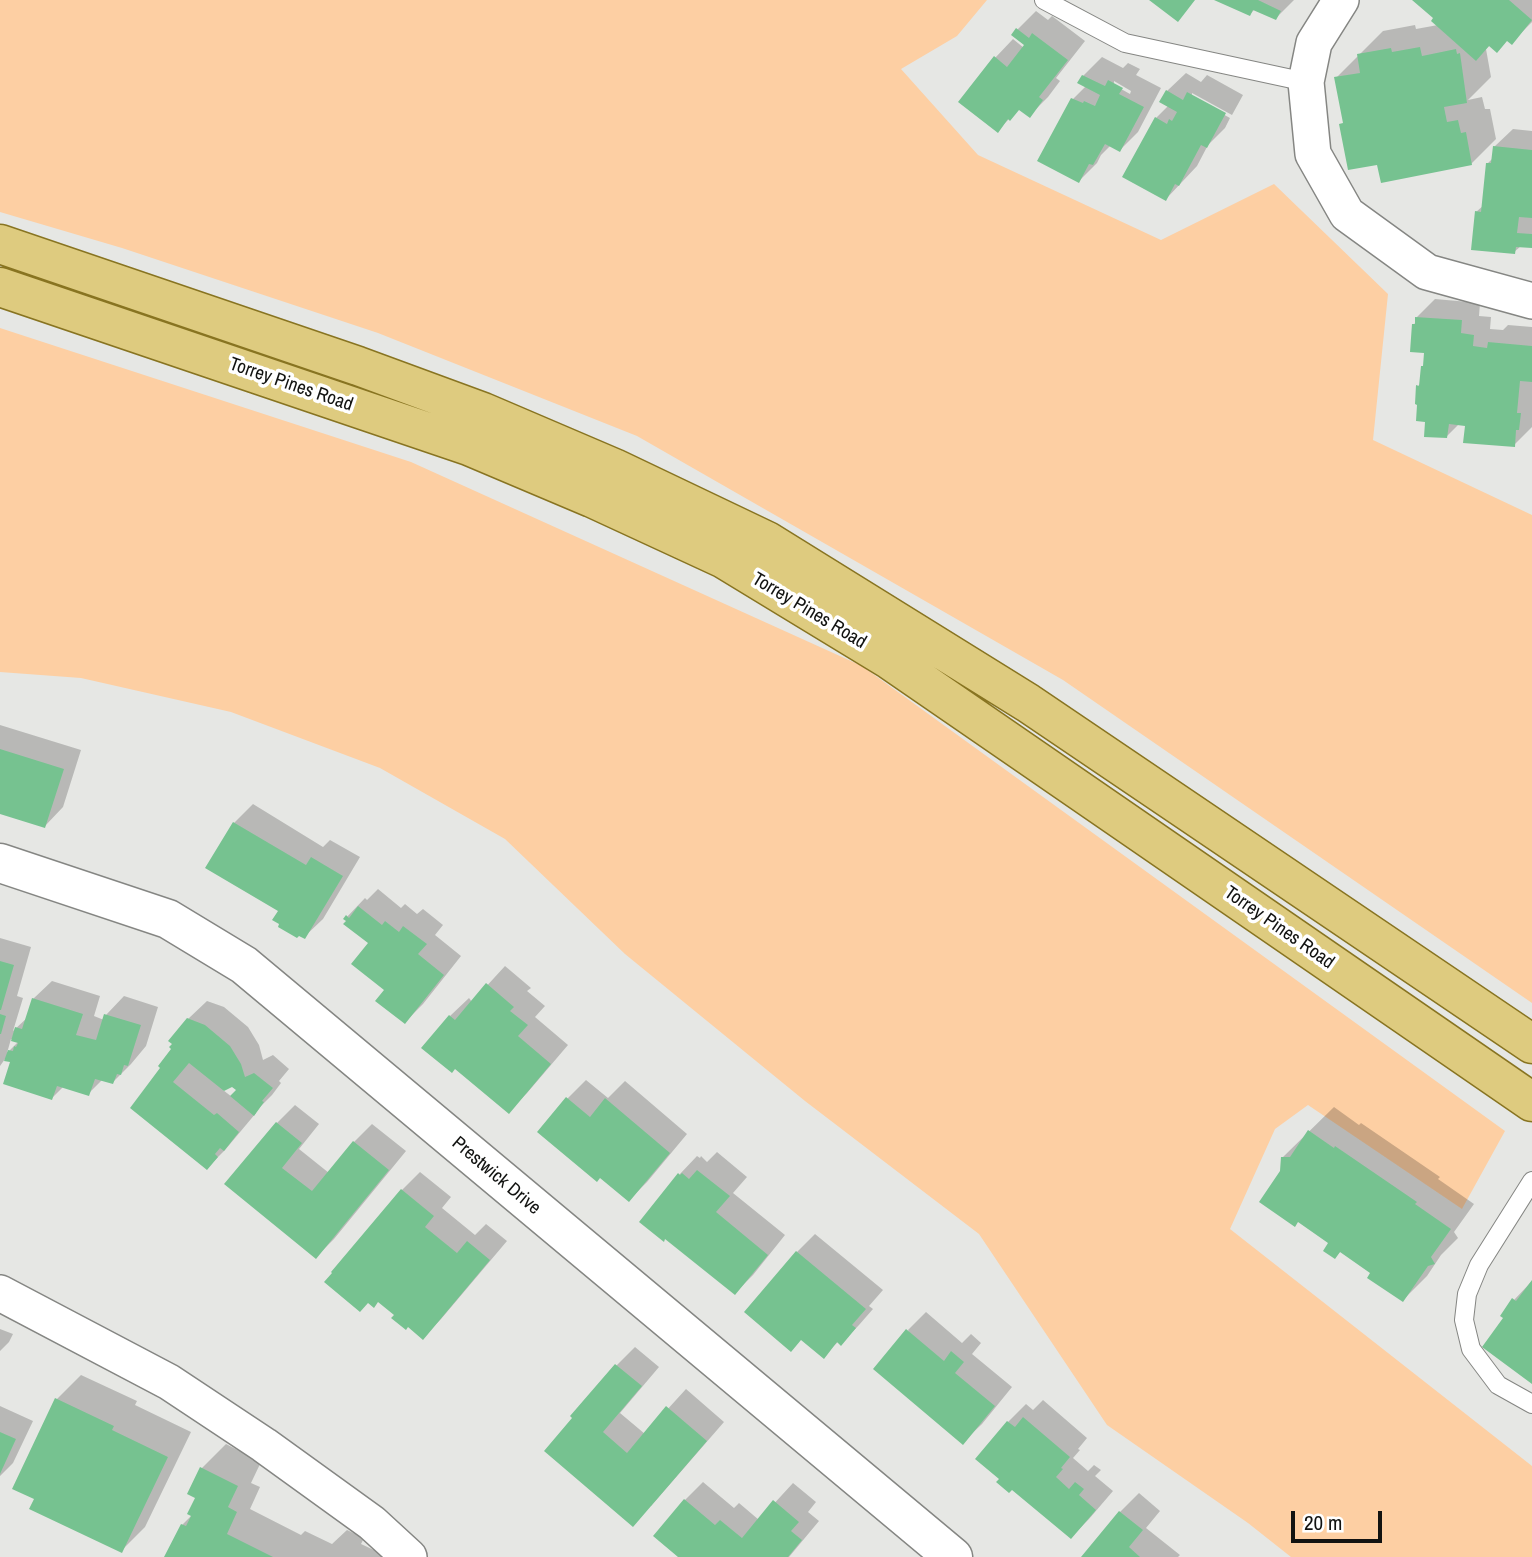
<!DOCTYPE html>
<html>
<head>
<meta charset="utf-8">
<style>
  body { margin:0 }
  #map { position:relative; width:1532px; height:1557px; overflow:hidden; background:#e6e7e4; font-family:"Archivo Narrow",sans-serif }
  canvas { display:block }
  .scale { position:absolute; left:1291px; top:1511px; width:91px; height:32px; box-sizing:border-box; border:4px solid #121311; border-top:0; padding-left:9px; font-size:21px; line-height:24px; white-space:nowrap; color:#121311; -webkit-text-stroke:5px #fff; paint-order:stroke }
</style>
</head>
<body>
<div id="map">
<canvas width="1532" height="1557"></canvas>
<div class="scale">20 m</div>
</div>
<script>
const context = document.querySelector('canvas').getContext('2d');
context.lineJoin = 'round';
function fillPath(path, color) {
  context.fillStyle = color;
  context.fill(path, 'evenodd');
}
function shape(rows) {
  const path = new Path2D();
  for (const r of rows) {
    path.moveTo(r[0], r[1]);
    for (let i = 2; i < r.length; i += 2) path.lineTo(r[i], r[i + 1]);
  }
  return path;
}
function trace(path, color, width, dash) {
  context.strokeStyle = color;
  context.lineWidth = width;
  context.lineCap = dash ? 'butt' : 'round';
  context.setLineDash(dash || []);
  context.stroke(path);
}
function write(font, color, halo, rows, align = 'center') {
  context.font = font + ' "Archivo Narrow",sans-serif';
  context.lineWidth = 7;
  context.setLineDash([]);
  context.textBaseline = 'middle';
  context.strokeStyle = halo;
  context.fillStyle = color;
  for (const [text, x, y, turn = 0] of rows) {
    context.save();
    context.translate(x, y);
    context.rotate((+turn || 0) * Math.PI / 180);
    context.textAlign = isNaN(turn) ? turn : align;
    if (halo) context.strokeText(text, 0, 0);
    context.fillText(text, 0, 0);
    context.restore();
  }
}
fillPath(shape([
  [0,0,987,0,957,36,901,69,978,155,1161,240,1274,184,1388,294,1373,440,1532,515,1532,1003,1063,680,637,436,378,333,122,248,0,212],
  [0,328,411,462,862,666,1505,1131,1462,1209,1308,1105,1275,1129,1230,1229,1532,1466,1532,1557,1291,1557,1248,1523,1107,1425,979,1234,805,1101,625,954,505,839,380,768,231,712,81,678,0,672]
]), '#fdcfa3');
fillPath(shape([
  [1218,0,1294,0,1276,18,1255,9,1250,14],
  [1414,0,1532,0,1532,22,1511,43,1508,40,1490,45,1486,49,1491,77,1468,100,1482,97,1485,109,1490,109,1496,139,1471,164,1379,163,1344,122,1336,78,1383,31,1415,25,1416,29,1438,25,1435,18],
  [1036,11,1048,20,1052,16,1085,41,1056,78,1060,81,1048,97,1029,116,1020,108,998,130,995,58,1013,39,1024,48,1026,45,1013,34],
  [1102,57,1123,68,1128,63,1140,69,1136,75,1161,88,1138,132,1120,150,1111,145,1101,155,1097,163,1079,181,1040,161,1073,99,1086,86,1080,83,1083,76],
  [1114,81,1131,91,1130,94,1114,85],
  [1186,73,1201,82,1207,75,1243,95,1232,115,1192,93,1192,97,1230,118,1225,128,1208,145,1197,166,1166,199,1156,118,1169,105,1167,91],
  [1513,129,1532,131,1532,246,1521,246,1514,252,1476,212,1484,205,1488,163,1493,158,1494,147],
  [1435,299,1480,303,1479,316,1491,317,1490,329,1503,330,1508,325,1532,327,1532,427,1514,445,1467,424,1460,423,1446,437,1427,420,1418,386,1421,383,1426,352,1414,324,1417,322,1417,317],
  [0,725,81,750,63,807,45,826,0,812],
  [253,804,323,847,330,840,360,857,323,919,304,937,280,911,208,867,234,823],
  [378,889,401,908,405,904,417,914,423,909,443,925,435,935,461,956,423,1004,405,1022,386,989,370,943,345,919,365,898,367,900],
  [0,938,31,947,17,996,23,998,13,1031,28,1017,33,999,52,981,100,996,94,1016,104,1020,106,1015,124,996,158,1007,146,1046,131,1064,113,1082,103,1079,88,1094,64,1086,52,1098,12,1061,5,1059,0,1066],
  [11,1039,18,1042,7,1053],
  [505,966,531,988,527,991,545,1006,535,1017,568,1045,527,1093,509,1111,450,1016,469,998,472,1002],
  [207,1001,224,1007,248,1027,259,1045,263,1060,273,1055,289,1069,279,1081,281,1083,272,1095,255,1112,256,1113,225,1150,207,1168,132,1107,174,1049,188,1019],
  [233,1085,239,1090,232,1097,223,1090],
  [586,1080,608,1098,625,1081,687,1134,647,1182,629,1200,601,1176,540,1132,568,1098],
  [295,1105,319,1124,299,1149,329,1173,354,1142,372,1124,406,1151,334,1239,316,1257,226,1184,277,1123],
  [1334,1107,1359,1125,1361,1123,1440,1177,1438,1179,1474,1204,1454,1232,1458,1238,1441,1255,1427,1276,1403,1300,1373,1272,1341,1251,1335,1257,1330,1243,1282,1171,1283,1157],
  [717,1152,747,1177,733,1193,785,1235,753,1275,735,1293,679,1175,697,1156,700,1158,701,1156,707,1162],
  [420,1172,451,1197,442,1208,475,1235,486,1224,507,1241,441,1319,423,1338,396,1315,402,1190],
  [815,1234,883,1290,869,1306,873,1309,859,1325,841,1344,839,1341,823,1356,797,1252],
  [1532,1281,1532,1382,1506,1318,1514,1300],
  [926,1312,962,1343,971,1334,981,1343,972,1354,1012,1387,982,1424,963,1442,908,1330],
  [0,1329,13,1334,9,1342,0,1351],
  [635,1347,659,1367,620,1413,645,1434,686,1389,724,1422,651,1506,573,1416,617,1365],
  [81,1375,137,1401,135,1405,191,1432,145,1527,121,1551,36,1498,57,1399],
  [1043,1400,1087,1438,1078,1449,1080,1450,1073,1458,1088,1471,1094,1465,1101,1470,1095,1476,1113,1491,1089,1519,1071,1537,1008,1422,1026,1404,1033,1410],
  [0,1406,33,1421,13,1463,0,1476],
  [226,1444,261,1462,251,1483,260,1487,250,1509,301,1535,305,1531,332,1544,347,1530,364,1538,361,1544,389,1557,167,1557,182,1525,192,1515,197,1497,202,1468],
  [703,1482,734,1508,739,1503,759,1520,793,1483,816,1502,808,1512,819,1521,789,1557,681,1557,685,1500],
  [1139,1493,1160,1511,1146,1528,1180,1555,1178,1557,1083,1557,1120,1512]
]), '#0003');
fillPath(shape([
  [1149,0,1195,0,1178,22],
  [1214,0,1258,0,1281,11,1276,20,1253,10,1250,16],
  [1412,0,1509,0,1532,20,1512,45,1507,41,1497,53,1489,46,1476,61,1431,21,1433,18],
  [1016,28,1029,38,1032,33,1068,60,1039,97,1043,100,1030,118,1019,110,1010,121,1008,119,998,133,958,102,994,56,1007,67,1024,45,1011,35],
  [1420,47,1422,56,1456,49,1457,54,1460,53,1467,103,1444,107,1447,122,1458,120,1461,133,1466,132,1472,165,1381,183,1377,165,1348,170,1339,124,1343,123,1334,77,1360,73,1357,54,1391,48,1392,52],
  [1082,75,1105,86,1108,80,1123,88,1119,94,1144,107,1120,152,1105,144,1093,165,1089,164,1079,183,1037,161,1071,98,1083,103,1084,101,1095,106,1100,95,1077,83],
  [1166,90,1183,100,1187,92,1226,113,1207,148,1201,145,1179,186,1175,184,1166,201,1122,177,1155,117,1167,124,1169,119,1172,121,1177,112,1159,102],
  [1493,146,1532,150,1532,218,1519,217,1517,233,1532,234,1532,248,1516,247,1515,254,1471,250,1475,211,1481,212,1486,163,1491,163],
  [1415,317,1462,320,1461,333,1474,335,1473,346,1487,348,1488,342,1532,346,1532,382,1520,381,1517,413,1521,413,1519,430,1516,430,1515,447,1463,443,1465,426,1449,424,1447,438,1424,437,1425,422,1416,421,1417,405,1415,404,1416,385,1419,386,1421,366,1423,366,1424,353,1410,352,1412,324,1415,324],
  [0,749,64,769,45,828,0,814],
  [233,822,306,865,311,857,343,876,305,939,299,936,297,938,278,927,279,924,272,920,278,911,205,868],
  [358,906,382,925,385,921,399,932,403,926,427,944,418,954,444,975,405,1024,375,1001,384,990,351,964,368,943,343,924,346,921,343,919,346,915,349,918],
  [0,961,14,965,1,1010,0,1010],
  [486,983,514,1007,510,1011,528,1025,518,1036,551,1064,509,1114,455,1069,452,1073,421,1048,449,1015,455,1020],
  [32,998,83,1014,76,1035,96,1040,104,1014,141,1025,128,1066,124,1065,121,1075,117,1074,113,1084,95,1079,89,1096,57,1086,52,1100,3,1084,10,1062,4,1061,8,1050,13,1051,14,1046,16,1047,18,1043,11,1041,15,1027,22,1029],
  [0,1014,6,1016,1,1034,0,1034],
  [187,1018,205,1025,230,1046,241,1064,245,1077,254,1073,273,1088,262,1101,264,1102,254,1116,230,1096,236,1090,232,1087,224,1091,189,1063,173,1082,214,1115,217,1113,239,1132,224,1151,220,1148,215,1154,218,1157,207,1170,130,1108,160,1068,158,1066,171,1049,169,1047,172,1044,168,1041],
  [566,1097,590,1117,605,1098,670,1153,629,1202,600,1178,597,1182,537,1132],
  [276,1122,302,1143,282,1168,312,1191,353,1141,389,1170,316,1259,224,1184],
  [1308,1130,1334,1148,1335,1146,1417,1202,1415,1204,1451,1229,1431,1257,1435,1264,1428,1266,1403,1302,1367,1278,1370,1273,1340,1252,1335,1259,1323,1251,1328,1243,1298,1222,1295,1227,1259,1202,1280,1171,1281,1157,1290,1157],
  [697,1170,730,1196,716,1212,768,1255,735,1295,665,1239,664,1242,639,1222,678,1173,680,1175,682,1173,689,1179],
  [401,1189,434,1216,425,1227,457,1253,467,1241,490,1260,423,1340,408,1327,406,1330,391,1318,394,1315,378,1302,374,1308,368,1303,360,1312,324,1282,332,1273,331,1272],
  [796,1251,866,1309,852,1325,856,1328,841,1346,837,1342,824,1359,801,1340,791,1352,744,1312],
  [1532,1280,1532,1384,1482,1347,1503,1318,1500,1316,1512,1298,1516,1301],
  [906,1329,944,1361,951,1351,964,1362,955,1373,995,1406,963,1445,873,1369],
  [615,1364,642,1386,603,1432,627,1453,666,1406,707,1441,633,1527,544,1451,572,1418,570,1416],
  [55,1398,114,1426,112,1430,168,1457,122,1553,29,1509,34,1499,12,1489],
  [1023,1417,1070,1457,1061,1468,1063,1469,1056,1477,1069,1489,1075,1482,1084,1489,1079,1495,1096,1510,1071,1539,1012,1490,1009,1493,996,1482,999,1479,975,1459,1007,1421,1015,1427],
  [0,1432,16,1439,0,1474],
  [200,1467,238,1486,228,1507,237,1512,227,1534,273,1557,164,1557,181,1524,186,1526,191,1516,187,1514,195,1498,187,1494],
  [684,1499,715,1525,720,1520,742,1538,773,1500,799,1522,791,1531,802,1540,788,1557,678,1557,653,1536],
  [1119,1511,1143,1530,1129,1547,1140,1557,1081,1557]
]), '#76c290');
const service = shape([
  [1044,0,1125,43,1306,82],
  [1532,1181,1479,1265,1467,1294,1464,1320,1471,1349,1498,1385,1532,1404]
]);
const minor = shape([
  [1341,0,1314,43,1306,82,1313,154,1347,214,1427,272,1532,301],
  [0,1293,169,1382,264,1445,372,1523,409,1557]
]);
const tertiary = shape([
  [0,863,168,919,244,965,953,1557]
]);
const primary = shape([
  [0,244,358,366,483,412,614,468,767,541,1028,703,1532,1044],
  [0,287,469,446,592,498,724,559,890,660,1532,1102]
]);
trace(service, '#858683', 20);
trace(minor, '#858683', 38);
trace(tertiary, '#858683', 41);
trace(primary, '#887421', 41);
trace(service, '#fff', 18);
trace(minor, '#fff', 35);
trace(tertiary, '#fff', 38);
trace(primary, '#decb7f', 38);
write('19px', '#121311', '#fff', [
  ["Torrey Pines Road",291,385,19],
  ["Torrey Pines Road",809,611,31],
  ["Torrey Pines Road",1279,928,35],
  ["Prestwick Drive",496,1176,40]
]);
</script>
</body>
</html>
